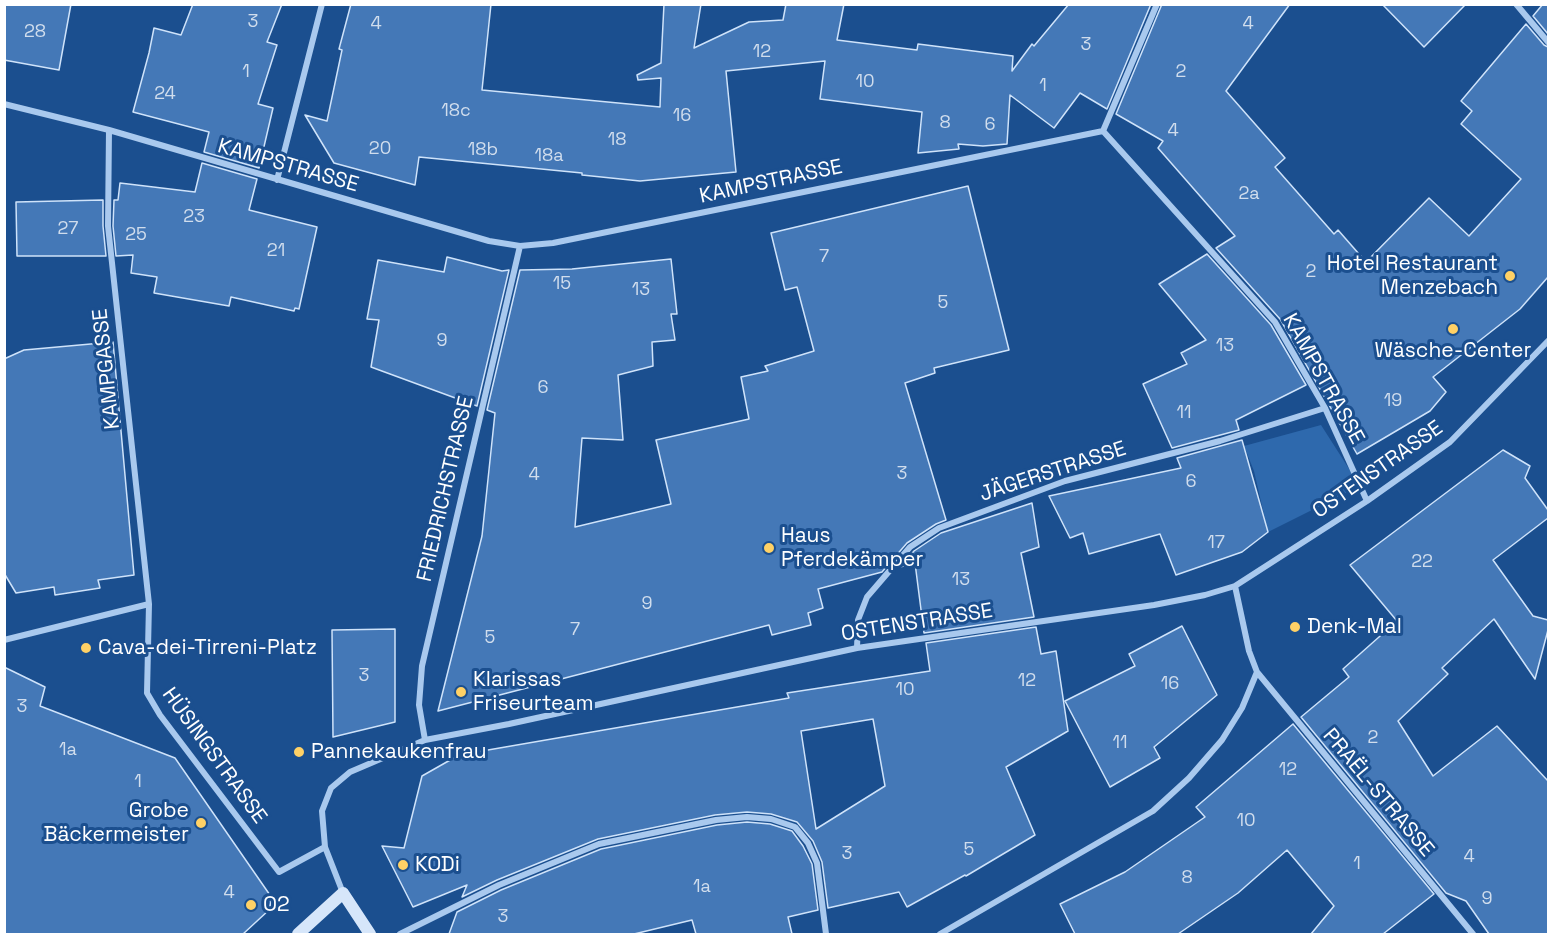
<!DOCTYPE html>
<html>
<head>
<meta charset="utf-8">
<style>
  body { margin:0 }
  #map { position:relative; width:1553px; height:939px; overflow:hidden; background:#1b4f8f; font-family:"Space Grotesk",sans-serif }
  canvas { display:block }
  .frame { position:absolute; inset:0; border:6px solid #fff; pointer-events:none }
</style>
</head>
<body>
<div id="map">
<canvas width="1553" height="939"></canvas>
<div class="frame"></div>
</div>
<script>
const context = document.querySelector('canvas').getContext('2d');
context.lineJoin = 'round';
function fillPath(path, color) {
  context.fillStyle = color;
  context.fill(path, 'evenodd');
}
function shape(rows) {
  const path = new Path2D();
  for (const r of rows) {
    path.moveTo(r[0], r[1]);
    for (let i = 2; i < r.length; i += 2) path.lineTo(r[i], r[i + 1]);
  }
  return path;
}
function trace(path, color, width, dash) {
  context.strokeStyle = color;
  context.lineWidth = width;
  context.lineCap = dash ? 'butt' : 'round';
  context.setLineDash(dash || []);
  context.stroke(path);
}
function write(font, color, halo, rows, align = 'center') {
  context.font = font + ' "Space Grotesk",sans-serif';
  context.lineWidth = 6;
  context.setLineDash([]);
  context.textBaseline = 'middle';
  context.strokeStyle = halo;
  context.fillStyle = color;
  for (const [text, x, y, turn = 0] of rows) {
    context.save();
    context.translate(x, y);
    context.rotate((+turn || 0) * Math.PI / 180);
    context.textAlign = isNaN(turn) ? turn : align;
    if (halo) context.strokeText(text, 0, 0);
    context.fillText(text, 0, 0);
    context.restore();
  }
}
fillPath(shape([
  [1321,425,1360,486,1268,532,1254,471,1244,446]
]), '#2e69ad');
const building = shape([
  [4,4,71,4,59,70,4,60,4,4],
  [193,4,282,4,267,42,277,45,258,104,273,108,259,168,204,152,209,132,133,112,149,53,154,28,181,35,193,4],
  [351,4,491,4,482,90,660,107,661,78,638,80,637,75,661,63,664,4,701,4,694,48,749,22,783,20,786,4,844,4,837,40,917,50,918,44,1013,56,1012,71,1032,44,1034,46,1069,4,1151,4,1107,109,1080,93,1054,128,1010,95,1007,144,983,146,958,144,959,149,918,153,922,112,820,99,825,61,726,71,736,172,640,181,582,175,582,173,419,157,415,185,334,163,305,115,327,121,342,50,339,49,351,4],
  [1162,4,1290,4,1226,91,1285,158,1275,167,1334,234,1338,230,1366,262,1429,198,1469,236,1521,179,1461,124,1472,111,1461,101,1526,24,1544,45,1548,47,1548,277,1520,309,1433,377,1446,392,1430,411,1357,454,1280,319,1216,248,1235,236,1158,148,1163,141,1116,114,1162,4],
  [1382,4,1466,4,1424,47,1382,4],
  [1543,4,1548,4,1548,34,1533,16,1543,4],
  [202,163,257,179,249,210,317,227,299,309,295,308,294,311,231,297,229,306,154,293,157,277,131,273,133,255,116,256,113,226,114,200,118,200,120,183,195,192,202,163],
  [968,186,1009,350,934,368,935,373,905,383,946,520,936,524,907,543,882,572,818,589,823,608,808,613,811,625,772,635,769,625,438,711,482,536,495,413,487,410,520,270,572,269,671,259,677,314,671,314,675,340,652,342,653,366,618,375,623,440,582,438,575,527,671,504,656,440,749,419,741,377,768,371,765,366,814,351,797,287,785,290,771,233,968,186],
  [103,200,103,226,106,256,17,256,16,202,103,200],
  [1207,254,1271,325,1306,385,1236,420,1239,430,1172,448,1143,384,1187,364,1181,353,1206,340,1159,284,1207,254],
  [447,257,502,271,509,270,477,406,371,367,379,320,367,319,378,260,444,272,447,257],
  [113,342,134,575,98,580,100,588,55,595,54,587,16,593,4,573,4,359,24,350,113,342],
  [1242,440,1268,532,1242,552,1176,575,1160,534,1089,554,1083,533,1070,538,1049,496,1181,468,1177,458,1242,440],
  [1503,450,1530,466,1525,478,1548,510,1548,518,1493,560,1533,616,1548,620,1548,630,1535,679,1494,619,1442,668,1448,674,1398,721,1433,776,1497,726,1548,781,1548,934,1489,934,1466,901,1446,893,1301,717,1349,677,1343,669,1397,621,1350,565,1503,450],
  [1032,503,1039,547,1021,553,1034,617,924,633,915,563,900,567,914,551,941,533,1032,503],
  [1182,626,1217,695,1154,747,1160,758,1110,787,1065,701,1135,666,1129,654,1182,626],
  [1036,627,1041,654,1056,651,1068,731,1006,767,1035,835,966,876,965,875,907,907,899,892,828,908,822,862,813,841,797,822,771,814,747,812,715,815,598,839,497,880,462,897,467,885,413,907,382,846,404,848,422,776,459,755,789,698,787,693,930,671,926,643,1036,627],
  [873,719,885,786,816,829,801,731,873,719],
  [395,629,395,722,333,737,332,630,395,629],
  [4,667,45,687,40,706,175,758,272,898,269,910,243,934,4,934,4,667],
  [1293,724,1434,894,1383,934,1311,934,1334,906,1287,850,1238,893,1178,934,1075,934,1060,904,1125,872,1205,817,1196,807,1293,724],
  [747,822,770,824,792,831,803,846,812,864,818,910,788,917,792,934,696,934,692,920,634,934,449,934,457,912,501,890,601,849,717,825,747,822]
]);
fillPath(building, '#4478b7');
trace(building, '#cfe3fa', 1.5);
trace(shape([
  [1516,4,1548,42],
  [4,104,109,130,489,241,520,246,553,243,1103,131,1275,322,1325,408,1367,501],
  [109,130,108,226,149,604],
  [1103,131,1157,4],
  [277,180,322,4],
  [4,640,149,604,147,693,160,715,279,872,325,847],
  [857,648,858,620,867,597,910,547,939,528,1065,481,1220,441,1325,408],
  [1257,672,1473,934],
  [425,740,419,705,422,666,520,246],
  [343,893,325,847,322,811,331,788,350,772,425,740,509,724,857,648,1154,605,1205,595,1235,586,1367,501,1450,442,1548,341],
  [400,934,499,885,599,844,716,820,747,817,771,819,795,827,808,843,817,863,826,934],
  [940,934,1153,811,1189,778,1222,740,1242,708,1257,672,1249,651,1235,586]
]), '#a9c9ee', 6);
trace(shape([
  [298,934,343,893,370,934]
]), '#d6e6fa', 12);
for (const [x, y, r, color] of [
  [1510,276,6,"#ffd166"],
  [1453,329,6,"#ffd166"],
  [769,548,6,"#ffd166"],
  [1295,627,6,"#ffd166"],
  [86,648,6,"#ffd166"],
  [461,692,6,"#ffd166"],
  [299,752,6,"#ffd166"],
  [201,823,6,"#ffd166"],
  [403,865,6,"#ffd166"],
  [251,905,6,"#ffd166"]
]) {
  const dot = new Path2D();
  dot.arc(x, y, r, 0, 2 * Math.PI);
  context.fillStyle = color;
  context.fill(dot);
  trace(dot, '#1b4f8f', 2);
}
write('18px', '#d0dded', null, [
  ["3",253,22],
  ["4",376,24],
  ["4",1248,24],
  ["28",35,32],
  ["3",1086,45],
  ["12",762,52],
  ["1",246,72],
  ["2",1181,72],
  ["10",865,82],
  ["1",1043,86],
  ["24",165,94],
  ["18c",456,111],
  ["16",682,116],
  ["8",945,123],
  ["6",990,125],
  ["4",1173,131],
  ["18",617,140],
  ["20",380,149],
  ["18b",483,150],
  ["18a",549,156],
  ["2a",1249,194],
  ["23",194,217],
  ["27",68,229],
  ["25",136,235],
  ["21",276,251],
  ["7",824,257],
  ["2",1311,272],
  ["15",562,284],
  ["13",641,290],
  ["5",943,303],
  ["9",442,341],
  ["13",1225,346],
  ["6",543,388],
  ["19",1393,401],
  ["11",1184,413],
  ["3",902,474],
  ["4",534,475],
  ["6",1191,482],
  ["17",1216,543],
  ["22",1422,562],
  ["13",961,580],
  ["9",647,604],
  ["7",575,630],
  ["5",490,638],
  ["3",364,676],
  ["12",1027,681],
  ["16",1170,684],
  ["10",905,690],
  ["3",22,707],
  ["2",1373,738],
  ["11",1120,743],
  ["1a",68,750],
  ["12",1288,770],
  ["1",138,782],
  ["10",1246,821],
  ["5",969,850],
  ["3",847,854],
  ["4",1469,857],
  ["1",1357,864],
  ["8",1187,878],
  ["1a",702,887],
  ["4",229,893],
  ["9",1487,899],
  ["3",503,917]
]);
write('21px', '#fff', '#1b4f8f', [
  ["KAMPSTRASSE",288,166,16],
  ["KAMPSTRASSE",771,182,-12],
  ["KAMPGASSE",107,369,-96],
  ["KAMPSTRASSE",1323,379,61],
  ["OSTENSTRASSE",1378,470,-35],
  ["JÄGERSTRASSE",1053,472,-18],
  ["FRIEDRICHSTRASSE",446,489,-77],
  ["OSTENSTRASSE",917,623,-9],
  ["HÜSINGSTRASSE",214,756,54],
  ["PRAËL-STRASSE",1378,793,50]
]);
write('21px', '#fff', '#1b4f8f', [
  ["Hotel Restaurant",1498,264,"right"],
  ["Menzebach",1498,288,"right"],
  ["Wäsche-Center",1453,351,"center"],
  ["Haus",781,536],
  ["Pferdekämper",781,560],
  ["Denk-Mal",1307,627],
  ["Cava-dei-Tirreni-Platz",98,648],
  ["Klarissas",473,680],
  ["Friseurteam",473,704],
  ["Pannekaukenfrau",311,752],
  ["Grobe",189,811,"right"],
  ["Bäckermeister",189,835,"right"],
  ["KODi",415,865],
  ["O2",263,905]
], 'left');
</script>
</body>
</html>
